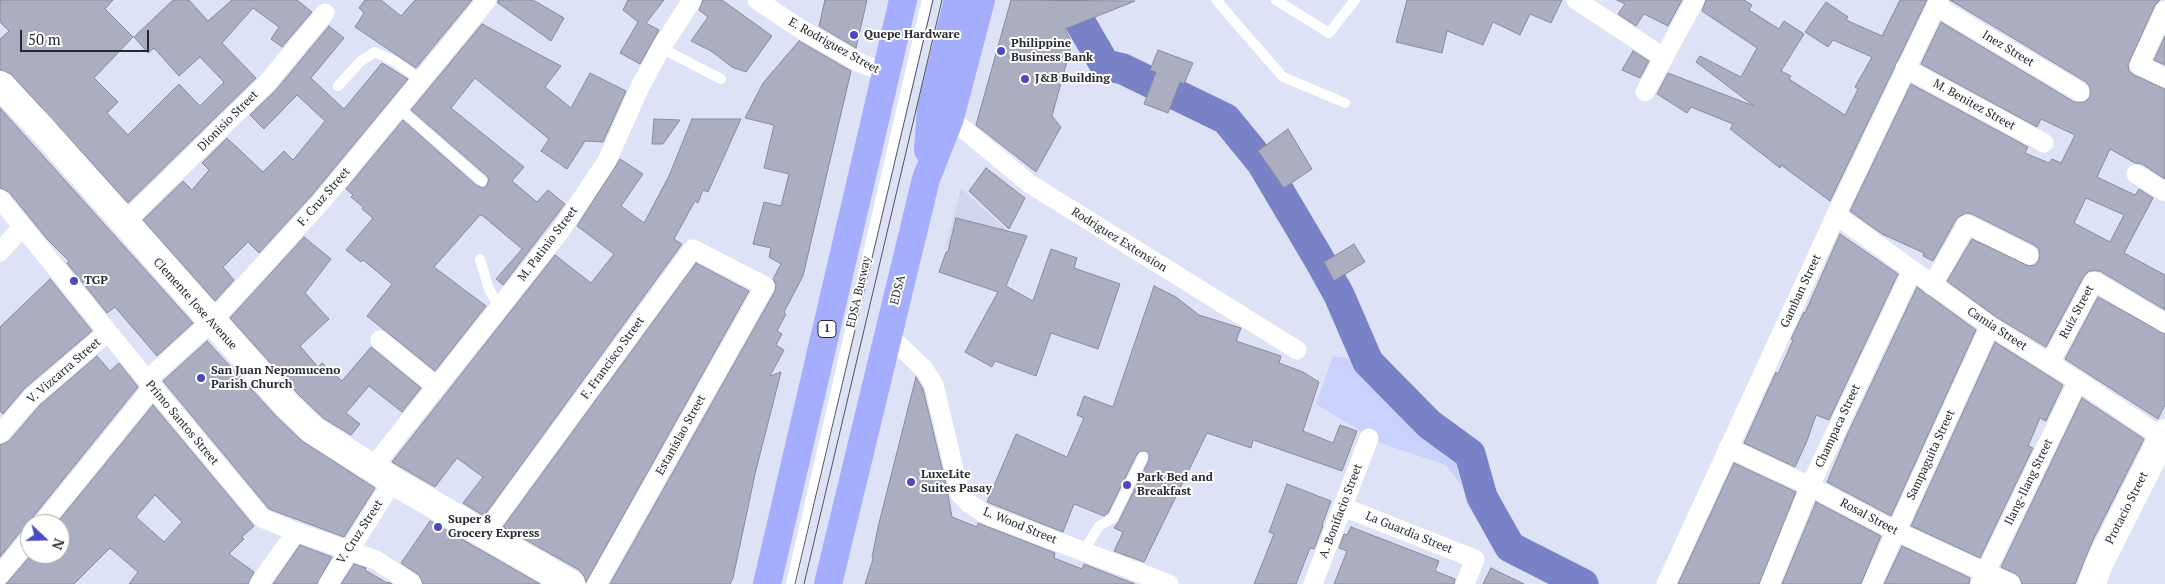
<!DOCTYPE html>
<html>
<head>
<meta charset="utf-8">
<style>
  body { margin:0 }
  #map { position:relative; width:2165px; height:584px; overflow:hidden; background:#dee2f6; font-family:"PT Serif",serif }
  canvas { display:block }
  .north { position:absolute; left:20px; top:514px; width:50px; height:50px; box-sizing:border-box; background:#fff; border:1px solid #a9a9ac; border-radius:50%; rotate:111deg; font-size:14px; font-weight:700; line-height:20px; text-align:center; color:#272930 }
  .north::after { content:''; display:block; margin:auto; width:18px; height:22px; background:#4c4ac0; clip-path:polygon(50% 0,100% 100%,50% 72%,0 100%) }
  .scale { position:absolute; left:20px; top:30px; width:129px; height:22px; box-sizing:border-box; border:2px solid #272930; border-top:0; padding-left:6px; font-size:15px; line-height:18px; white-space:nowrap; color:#272930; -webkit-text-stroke:4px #fff; paint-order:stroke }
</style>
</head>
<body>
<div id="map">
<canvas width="2165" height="584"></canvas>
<div class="north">N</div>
<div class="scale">50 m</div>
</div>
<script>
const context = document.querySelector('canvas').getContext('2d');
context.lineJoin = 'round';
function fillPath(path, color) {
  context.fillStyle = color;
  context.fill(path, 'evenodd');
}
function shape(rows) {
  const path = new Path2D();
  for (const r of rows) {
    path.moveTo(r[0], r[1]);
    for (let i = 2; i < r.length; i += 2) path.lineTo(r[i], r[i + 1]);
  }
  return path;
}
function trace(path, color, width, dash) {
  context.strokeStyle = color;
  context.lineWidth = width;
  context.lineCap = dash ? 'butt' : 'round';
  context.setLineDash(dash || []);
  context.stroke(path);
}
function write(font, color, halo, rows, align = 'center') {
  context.font = font + ' "PT Serif",serif';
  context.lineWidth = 4;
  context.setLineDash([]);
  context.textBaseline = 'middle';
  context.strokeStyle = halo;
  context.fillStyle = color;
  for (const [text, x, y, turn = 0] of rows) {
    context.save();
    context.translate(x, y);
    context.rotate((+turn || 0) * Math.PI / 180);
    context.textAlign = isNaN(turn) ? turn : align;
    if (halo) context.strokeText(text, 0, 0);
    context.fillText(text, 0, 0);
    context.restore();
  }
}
fillPath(shape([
  [961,188,1008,231,991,264,945,250]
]), '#d1d5f0');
fillPath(shape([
  [1333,356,1348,358,1456,457,1461,485,1446,465,1380,443,1316,404]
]), '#cad1fd');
trace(shape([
  [1067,0,1105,65,1123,69,1226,119,1262,163,1319,259,1339,295,1368,362,1429,424,1470,454,1482,497,1510,547,1583,584]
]), '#7981c7', 31);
const building = shape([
  [0,0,113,0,105,9,133,37,94,78,118,102,107,113,128,135,179,84,200,106,224,82,200,57,179,76,154,48,148,53,134,37,173,0,189,0,208,21,232,0,297,0,312,12,282,47,271,39,279,27,253,8,222,43,256,78,128,203,11,74,0,70,0,39,9,31,0,22,0,0],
  [365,0,381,0,401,16,415,0,472,0,416,68,355,27,364,13,359,8,365,0],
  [498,0,533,0,564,18,551,41,498,3,498,0],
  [628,0,664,0,646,23,659,30,640,64,620,53,638,22,623,10,628,0],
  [703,0,722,0,772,36,746,72,732,67,711,51,691,41,708,17,699,10,703,0],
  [825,0,867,0,856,48,819,26,825,0],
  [1011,0,1135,1,1065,29,1072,43,1052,116,1061,127,1036,172,976,125,1011,0],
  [1407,0,1562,0,1551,23,1530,14,1520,35,1493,22,1483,45,1447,31,1442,53,1396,42,1407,0],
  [1617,0,1682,0,1668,26,1644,14,1636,26,1618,14,1625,4,1617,0],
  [1706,0,1744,0,1752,5,1749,10,1779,29,1784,21,1804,34,1781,71,1791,76,1789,79,1845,115,1858,89,1855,87,1872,57,1833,40,1828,47,1805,32,1826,2,1848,17,1846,20,1882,36,1900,0,1927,0,1830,201,1781,165,1780,168,1730,129,1733,124,1691,107,1687,113,1657,94,1668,73,1754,106,1696,62,1700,56,1741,77,1757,48,1702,11,1706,0],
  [1950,0,2160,0,2155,5,2128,65,2129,71,2134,75,2165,89,2165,179,2142,164,2135,163,2110,149,2097,177,2135,195,2139,189,2153,198,2124,253,2165,275,2165,310,2100,271,2089,271,2084,276,2046,347,1996,317,1947,281,1972,239,2029,266,2035,265,2039,260,2039,249,2034,245,1972,214,1966,213,1957,218,1933,261,1923,256,1924,253,1882,234,1850,211,1911,84,2028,147,2025,153,2049,163,2052,159,2061,163,2075,135,2041,119,2037,127,1921,64,1941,22,2074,102,2085,102,2090,97,2090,87,2086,82,1950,0],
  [2086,198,2124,215,2110,242,2074,223,2086,198],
  [482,24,561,66,545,87,571,108,590,73,626,91,603,142,585,141,567,169,541,151,549,139,475,78,451,108,524,167,512,181,537,202,548,190,565,204,503,285,496,279,522,249,483,216,480,215,434,267,486,306,435,371,367,316,392,284,363,260,361,262,346,250,373,218,362,209,363,207,351,197,353,195,346,189,403,120,477,186,484,188,487,185,489,179,487,176,411,110,482,24],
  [329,26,344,38,311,78,344,109,382,63,408,79,312,195,259,253,248,242,223,267,234,280,215,301,143,220,183,181,192,190,209,170,202,163,227,138,263,172,284,151,293,160,325,121,297,95,264,129,250,115,276,90,329,26],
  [2165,36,2165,65,2154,60,2165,36],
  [799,41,851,71,803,276,784,312,786,314,777,331,782,334,776,345,784,350,770,376,781,372,755,474,733,578,730,584,610,584,775,291,776,285,773,279,781,264,769,257,771,248,753,244,764,202,781,206,789,174,764,168,774,125,745,118,763,83,799,41],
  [1158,50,1193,63,1184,84,1180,82,1168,113,1144,104,1156,72,1150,70,1158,50],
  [1633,51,1649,61,1640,78,1622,70,1633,51],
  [0,108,193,323,157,356,115,307,107,313,67,263,69,261,47,239,9,192,0,188,0,108],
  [654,119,680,120,663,144,652,144,654,119],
  [692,119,741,119,708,192,703,190,698,203,695,201,674,239,682,244,484,516,463,503,483,477,457,458,435,487,392,462,555,255,591,283,614,254,577,226,620,159,643,174,621,206,644,223,669,176,692,119],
  [1288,129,1312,169,1284,188,1258,151,1288,129],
  [986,168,1025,198,1009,229,969,191,986,168],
  [956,218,1027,236,1006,286,1033,301,1051,249,1077,258,1074,268,1120,284,1098,349,1051,333,1036,376,995,361,992,367,965,352,998,292,939,272,946,252,948,252,956,218],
  [1840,234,1898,274,1829,420,1816,415,1807,441,1795,467,1744,443,1776,372,1778,374,1793,340,1791,339,1804,312,1805,313,1840,234],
  [304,237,331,259,305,293,329,319,300,346,318,367,322,363,342,381,371,347,421,388,402,412,369,386,346,413,360,424,351,435,323,418,298,394,230,318,304,237],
  [1354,244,1365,262,1334,281,1324,262,1354,244],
  [696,263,749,291,586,582,584,576,579,570,503,527,696,263],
  [50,279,92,331,25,388,3,414,0,411,0,327,50,279],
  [1154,286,1176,297,1199,315,1241,328,1236,341,1281,356,1279,363,1303,372,1319,382,1303,431,1333,443,1340,425,1357,431,1342,471,1253,440,1251,448,1207,433,1144,562,1114,551,1123,532,1114,528,1119,521,1149,460,1149,454,1146,451,1140,451,1137,454,1108,513,1104,516,1074,504,1063,532,987,502,1016,434,1067,457,1084,418,1077,415,1084,396,1113,407,1154,286],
  [1917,287,1976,330,1891,516,1827,482,1848,433,1917,287],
  [2098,297,2165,334,2165,405,2158,419,2065,359,2098,297],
  [207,341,275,415,302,441,375,488,344,537,269,509,163,381,207,341],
  [1995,342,2063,385,2046,421,2040,418,2028,446,2033,448,1980,558,1911,526,1995,342],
  [97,356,110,371,119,363,138,387,33,517,30,527,21,531,0,557,0,445,9,441,40,405,97,356],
  [916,377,923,389,947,489,952,517,977,527,978,523,1055,553,1054,558,1082,569,1084,564,1135,584,865,584,873,559,872,557,879,523,916,377],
  [2082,398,2144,439,2092,542,2075,584,2022,584,2020,578,2016,574,2001,567,2082,398],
  [153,405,254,526,242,537,244,539,229,554,254,572,248,584,129,584,138,572,110,548,74,584,6,584,32,554,60,554,60,524,56,524,153,405],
  [155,495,182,522,164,542,136,517,155,495],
  [1734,463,1796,492,1759,584,1678,584,1734,463],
  [1287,484,1331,501,1322,525,1323,526,1314,549,1310,548,1296,584,1254,584,1274,534,1269,532,1287,484],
  [1816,502,1881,536,1861,584,1782,584,1816,502],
  [430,521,540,584,423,584,419,575,401,563,430,521],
  [1351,527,1439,561,1435,571,1455,579,1454,584,1334,584,1347,551,1339,548,1344,534,1347,535,1351,527],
  [300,545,332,557,317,584,273,584,300,545],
  [1902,546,1970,578,1969,584,1884,584,1902,546],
  [354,564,366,568,365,570,387,583,388,582,392,584,341,584,354,564],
  [1491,568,1524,584,1483,584,1491,568]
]);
fillPath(building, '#abaec1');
trace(building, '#888b9d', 1);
trace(shape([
  [1216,0,1283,77,1345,103],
  [1276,0,1329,33,1355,0],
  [661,48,721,79],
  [338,86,361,61,375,52,396,62,422,81],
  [400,109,482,181],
  [480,259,489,289,499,307],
  [1083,552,1099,526,1113,518,1143,457],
  [791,584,927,0]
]), '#fff', 10);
trace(shape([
  [757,0,799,28,858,62,887,74],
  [1576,0,1663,57],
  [1936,6,2080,92],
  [2165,10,2139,65,2165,78],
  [1905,68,2044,143],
  [1645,92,1695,0],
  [950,118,1030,184,1297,350],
  [2136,174,2165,192],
  [0,199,147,380,262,518,296,532,376,560,412,584],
  [1836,215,1990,326,2078,381,2163,438],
  [124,223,267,83,325,13],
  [0,252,22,227],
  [1932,286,1967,224,2029,255],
  [887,334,924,369,934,385,960,494,970,504,987,515,1169,584],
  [380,340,437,387],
  [2050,363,2094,281,2165,323],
  [147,380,211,322,321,202,487,0],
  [0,434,32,397,108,332],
  [1728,448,1810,486,1895,531,2011,584],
  [372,468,561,230,607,161,640,87,661,48,692,0],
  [1343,507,1475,559,1465,584],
  [42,524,153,387],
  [485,533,693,249,765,286,597,584],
  [0,575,30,538],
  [259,584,296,532],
  [328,584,393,481],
  [1313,584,1369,438],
  [1666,584,1836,215,1939,0],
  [1770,584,1810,486,1912,271],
  [1872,584,1990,326],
  [1980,584,2078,381]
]), '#fff', 19);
trace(shape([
  [0,85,42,129,287,405,313,430,393,481,571,584],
  [2092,584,2098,566,2165,433]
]), '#fff', 28);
trace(shape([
  [928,150,931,108,958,0],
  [767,584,903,0],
  [828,584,926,179,950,118,981,0]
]), '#a5aefc', 28);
trace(shape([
  [795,584,933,0],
  [804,584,942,0]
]), '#50535d', 1);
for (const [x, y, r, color] of [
  [854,35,5,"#4c4ac0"],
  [1001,51,5,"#4c4ac0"],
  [1025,79,5,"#4c4ac0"],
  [74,281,5,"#4c4ac0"],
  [201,378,5,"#4c4ac0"],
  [911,482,5,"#4c4ac0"],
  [1127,485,5,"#4c4ac0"],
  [438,527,5,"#4c4ac0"]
]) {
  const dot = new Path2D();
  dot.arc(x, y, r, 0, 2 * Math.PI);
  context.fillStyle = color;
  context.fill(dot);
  trace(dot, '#fff', 2);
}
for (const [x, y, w] of [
  [827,329,18]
]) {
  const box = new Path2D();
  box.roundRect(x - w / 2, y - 8.5, w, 17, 4);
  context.fillStyle = '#fff';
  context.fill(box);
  trace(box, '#272930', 1);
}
write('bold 11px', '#272930', null, [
  ["1",827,329]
]);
write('bold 12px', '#272930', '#fff', [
  ["Quepe Hardware",864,35],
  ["Philippine",1011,44],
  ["Business Bank",1011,58],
  ["J&B Building",1035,79],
  ["TGP",84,281],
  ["San Juan Nepomuceno",211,371],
  ["Parish Church",211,385],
  ["LuxeLite",921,475],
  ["Suites Pasay",921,489],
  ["Park Bed and",1137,478],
  ["Breakfast",1137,492],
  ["Super 8",448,520],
  ["Grocery Express",448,534]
], 'left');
write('12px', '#272930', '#fff', [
  ["E. Rodriguez Street",834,46,29],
  ["Inez Street",2008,49,31],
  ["M. Benitez Street",1974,105,29],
  ["Dionisio Street",228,121,-45],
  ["F. Cruz Street",324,197,-49],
  ["Rodriguez Extension",1119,240,32],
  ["M. Patinio Street",548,244,-53],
  ["EDSA",898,290,-76],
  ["Gamban Street",1801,291,-65],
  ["EDSA Busway",859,292,-77],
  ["Clemente Jose Avenue",195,304,48],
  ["Ruiz Street",2077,312,-62],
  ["Camia Street",1997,329,33],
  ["F. Francisco Street",613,358,-54],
  ["V. Vizcarra Street",64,371,-41],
  ["Primo Santos Street",182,423,50],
  ["Champaca Street",1838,426,-65],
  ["Estanislao Street",681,435,-61],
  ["Sampaguita Street",1931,455,-65],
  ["Ilang-Ilang Street",2029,482,-64],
  ["Protacio Street",2127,508,-63],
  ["A. Bonifacio Street",1341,511,-69],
  ["Rosal Street",1869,517,28],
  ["L. Wood Street",1020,526,22],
  ["V. Cruz Street",360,532,-57],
  ["La Guardia Street",1409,533,22]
]);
</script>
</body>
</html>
